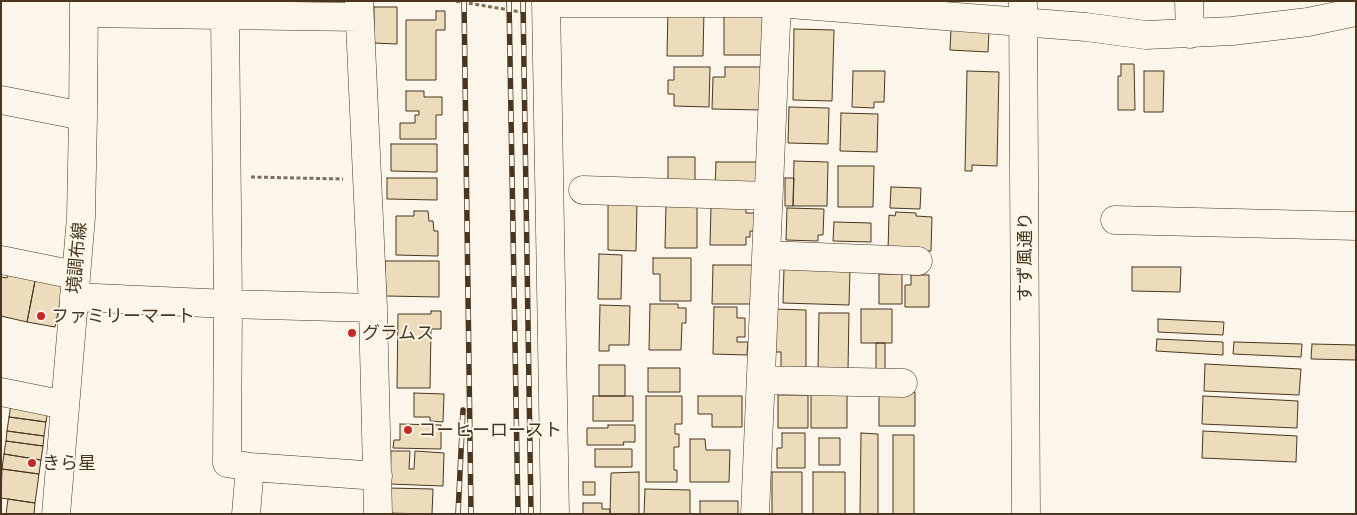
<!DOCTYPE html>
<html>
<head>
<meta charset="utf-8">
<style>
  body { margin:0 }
  #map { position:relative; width:1357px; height:515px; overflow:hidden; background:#fbf6e9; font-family:"Golos Text",sans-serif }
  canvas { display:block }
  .frame { position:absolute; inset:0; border:2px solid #4a3520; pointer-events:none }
</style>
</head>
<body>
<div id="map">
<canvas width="1357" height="515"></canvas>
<div class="frame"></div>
</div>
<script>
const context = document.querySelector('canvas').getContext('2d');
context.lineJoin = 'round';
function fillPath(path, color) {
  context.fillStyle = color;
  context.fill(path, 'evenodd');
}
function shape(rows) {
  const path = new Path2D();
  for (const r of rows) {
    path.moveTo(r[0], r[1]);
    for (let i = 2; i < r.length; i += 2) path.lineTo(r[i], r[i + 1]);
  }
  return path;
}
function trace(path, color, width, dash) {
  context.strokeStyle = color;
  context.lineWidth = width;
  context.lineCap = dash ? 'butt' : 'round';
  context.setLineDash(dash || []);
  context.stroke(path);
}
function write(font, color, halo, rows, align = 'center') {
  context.font = font + ' "Golos Text","Noto Sans JP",sans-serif';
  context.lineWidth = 4;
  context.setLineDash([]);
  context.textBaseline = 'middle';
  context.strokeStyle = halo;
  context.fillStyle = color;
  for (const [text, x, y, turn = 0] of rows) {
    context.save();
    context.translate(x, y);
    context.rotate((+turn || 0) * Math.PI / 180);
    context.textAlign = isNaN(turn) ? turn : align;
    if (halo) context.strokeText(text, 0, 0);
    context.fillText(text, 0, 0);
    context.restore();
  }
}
const building = shape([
  [374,7,397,7,397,44,374,43,374,7],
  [668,9,704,10,703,56,667,56,668,9],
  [436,11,445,11,445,30,436,30,436,80,406,80,406,20,436,20,436,11],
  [724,13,765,14,765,55,724,55,724,13],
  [951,28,989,30,988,52,950,50,951,28],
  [794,29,834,30,832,101,793,100,794,29],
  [1121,64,1134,64,1135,110,1118,110,1118,76,1121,76,1121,64],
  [674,67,710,67,709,107,674,106,674,94,668,94,668,80,674,80,674,67],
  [725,67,763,67,762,110,712,109,713,77,725,77,725,67],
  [853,71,885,71,884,102,874,102,874,108,852,107,853,71],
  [967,71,999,72,997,166,972,165,972,171,965,171,967,71],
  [1144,71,1164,71,1163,112,1144,112,1144,71],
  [406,91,424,91,424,97,442,97,442,115,436,115,436,139,400,139,400,123,415,123,415,115,419,115,419,111,406,111,406,91],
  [789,107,829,108,828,144,788,143,789,107],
  [841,113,878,114,877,152,840,151,841,113],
  [391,144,437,144,437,172,391,171,391,144],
  [668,157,695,157,695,186,668,186,668,157],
  [794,161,828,162,827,206,793,206,794,161],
  [716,162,759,162,759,189,715,189,716,162],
  [838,166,874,166,873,207,838,207,838,166],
  [387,178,437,178,437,200,387,199,387,178],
  [785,178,794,178,793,206,785,206,785,178],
  [891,187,921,188,920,209,890,208,891,187],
  [608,202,637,202,636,251,608,250,608,202],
  [666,203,697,203,697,248,665,248,666,203],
  [711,207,746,207,746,213,759,213,756,231,750,231,750,237,746,237,746,245,710,245,711,207],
  [787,208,824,209,823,235,818,235,818,241,786,240,787,208],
  [414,211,428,211,429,221,433,221,434,231,438,231,438,256,396,255,396,216,414,216,414,211],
  [896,212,916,213,916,216,932,217,931,251,888,250,889,215,895,216,896,212],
  [834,222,871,223,871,242,833,241,834,222],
  [599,254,622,255,621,299,598,299,599,254],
  [653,258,691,258,691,301,660,301,660,274,653,274,653,258],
  [385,261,439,261,439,297,386,296,385,261],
  [713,265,755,265,754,304,712,304,713,265],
  [1132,267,1181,267,1180,292,1132,291,1132,267],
  [784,268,850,269,849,305,783,303,784,268],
  [9,271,36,276,27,322,1,316,1,277,7,278,9,271],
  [879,274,902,274,902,304,879,304,879,274],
  [911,275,929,275,929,307,905,307,905,285,911,285,911,275],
  [36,276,64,282,55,327,27,322,36,276],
  [650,304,678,304,678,308,686,308,686,323,682,323,681,350,649,350,650,304],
  [600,305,630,306,629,345,609,345,609,351,599,351,600,305],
  [714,307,737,307,737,318,745,318,745,337,737,337,737,342,748,342,747,355,713,354,714,307],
  [774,309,806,310,806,372,781,372,781,352,774,352,774,309],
  [861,309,892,309,892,343,861,343,861,309],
  [431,311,441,311,441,329,431,329,430,388,397,388,398,314,431,314,431,311],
  [819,313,849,313,848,370,818,369,819,313],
  [1158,319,1224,322,1223,335,1158,332,1158,319],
  [1157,339,1223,342,1223,355,1156,351,1157,339],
  [1234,342,1302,344,1301,357,1233,354,1234,342],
  [876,343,885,343,885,373,876,373,876,343],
  [1312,344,1356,345,1356,360,1311,359,1312,344],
  [1205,364,1301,369,1299,395,1204,391,1205,364],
  [599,365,625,365,625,396,599,396,599,365],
  [648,368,680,368,680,392,648,392,648,368],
  [879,392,915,392,915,426,879,426,879,392],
  [414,393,444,394,443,422,430,421,430,417,414,417,414,393],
  [811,393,847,393,847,428,811,428,811,393],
  [778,395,808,395,808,428,778,428,778,395],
  [593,396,633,396,633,421,593,421,593,396],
  [646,396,682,396,682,424,675,424,675,434,679,434,679,447,674,447,674,470,677,470,677,482,646,482,646,396],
  [698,396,742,396,742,427,712,427,712,414,698,414,698,396],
  [1203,396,1298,401,1297,428,1202,424,1203,396],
  [11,404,48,409,46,422,9,417,11,404],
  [9,417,46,422,44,436,7,431,9,417],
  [400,424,441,425,441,449,393,448,394,440,400,440,400,424],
  [608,425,635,425,635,442,623,442,624,445,587,445,587,428,608,428,608,425],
  [7,431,44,436,43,446,6,441,7,431],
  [1203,431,1297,436,1296,462,1202,458,1203,431],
  [782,433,805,433,805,468,777,468,777,448,782,448,782,433],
  [861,433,878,434,878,514,860,514,861,433],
  [893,435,914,435,914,514,893,514,893,435],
  [819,438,840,438,840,465,819,465,819,438],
  [690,439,705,439,706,450,730,450,729,482,690,482,690,439],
  [6,441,43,446,41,460,4,454,6,441],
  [595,449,632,449,632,467,595,467,595,449],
  [391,451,410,451,409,469,414,469,415,451,444,453,443,486,390,484,391,451],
  [4,454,41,460,39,474,2,469,4,454],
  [2,469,39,474,35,503,1,498,2,469],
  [639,472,639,514,610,514,611,473,639,472],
  [772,472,802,472,802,514,772,514,772,472],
  [813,472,845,472,845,514,813,514,813,472],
  [583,482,595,482,595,495,583,495,583,482],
  [388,488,433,489,432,514,386,513,388,488],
  [645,489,690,490,690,514,644,514,645,489],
  [8,499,35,503,34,514,6,514,8,499],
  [700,501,738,501,738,514,700,514,700,501],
  [583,503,602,503,602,509,610,509,610,514,583,514,583,503]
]);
fillPath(building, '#ecdcbc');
trace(building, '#4a3520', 1);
const minor = shape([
  [359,1,373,308,378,514],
  [546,1,555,514],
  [1023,1,1026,514],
  [1189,1,1190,34],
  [546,3,777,3,1086,27,1146,35,1232,31,1308,22,1356,12],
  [84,13,359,17],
  [225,16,228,304,373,308],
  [1,100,83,116],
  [583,190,768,196],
  [1115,220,1356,226],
  [767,255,918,261],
  [1,260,75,275],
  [74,297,228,304,227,463,250,467,378,476],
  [762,380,903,383],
  [1,392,65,405],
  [56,514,81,217,83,116,84,1],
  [246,514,250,467],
  [755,514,777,1]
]);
trace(minor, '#4a3520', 29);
trace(shape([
  [456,1,521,12],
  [251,177,343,179]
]), '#7f6f5c', 3, [4, 2.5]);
trace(minor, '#fbf6e9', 28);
const rail = shape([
  [464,1,471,514],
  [509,1,518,514],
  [523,1,531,514],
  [458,514,463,410]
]);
trace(rail, '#4a3520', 5.5);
trace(rail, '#fbf6e9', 4, [11]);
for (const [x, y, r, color] of [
  [41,316,5,"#c62828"],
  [352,333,5,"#c62828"],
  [408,430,5,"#c62828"],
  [32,463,5,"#c62828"]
]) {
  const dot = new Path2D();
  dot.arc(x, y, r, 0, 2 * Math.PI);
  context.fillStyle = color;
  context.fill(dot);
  trace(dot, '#fbf6e9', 2);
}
write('18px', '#4a3520', '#fbf6e9', [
  ["すず風通り",1025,257,-90],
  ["境調布線",77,258,-85]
]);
write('18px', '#4a3520', '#fbf6e9', [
  ["ファミリーマート",51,316],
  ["グラムス",362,333],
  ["コーヒーロースト",418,430],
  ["きら星",42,463]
], 'left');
</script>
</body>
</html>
